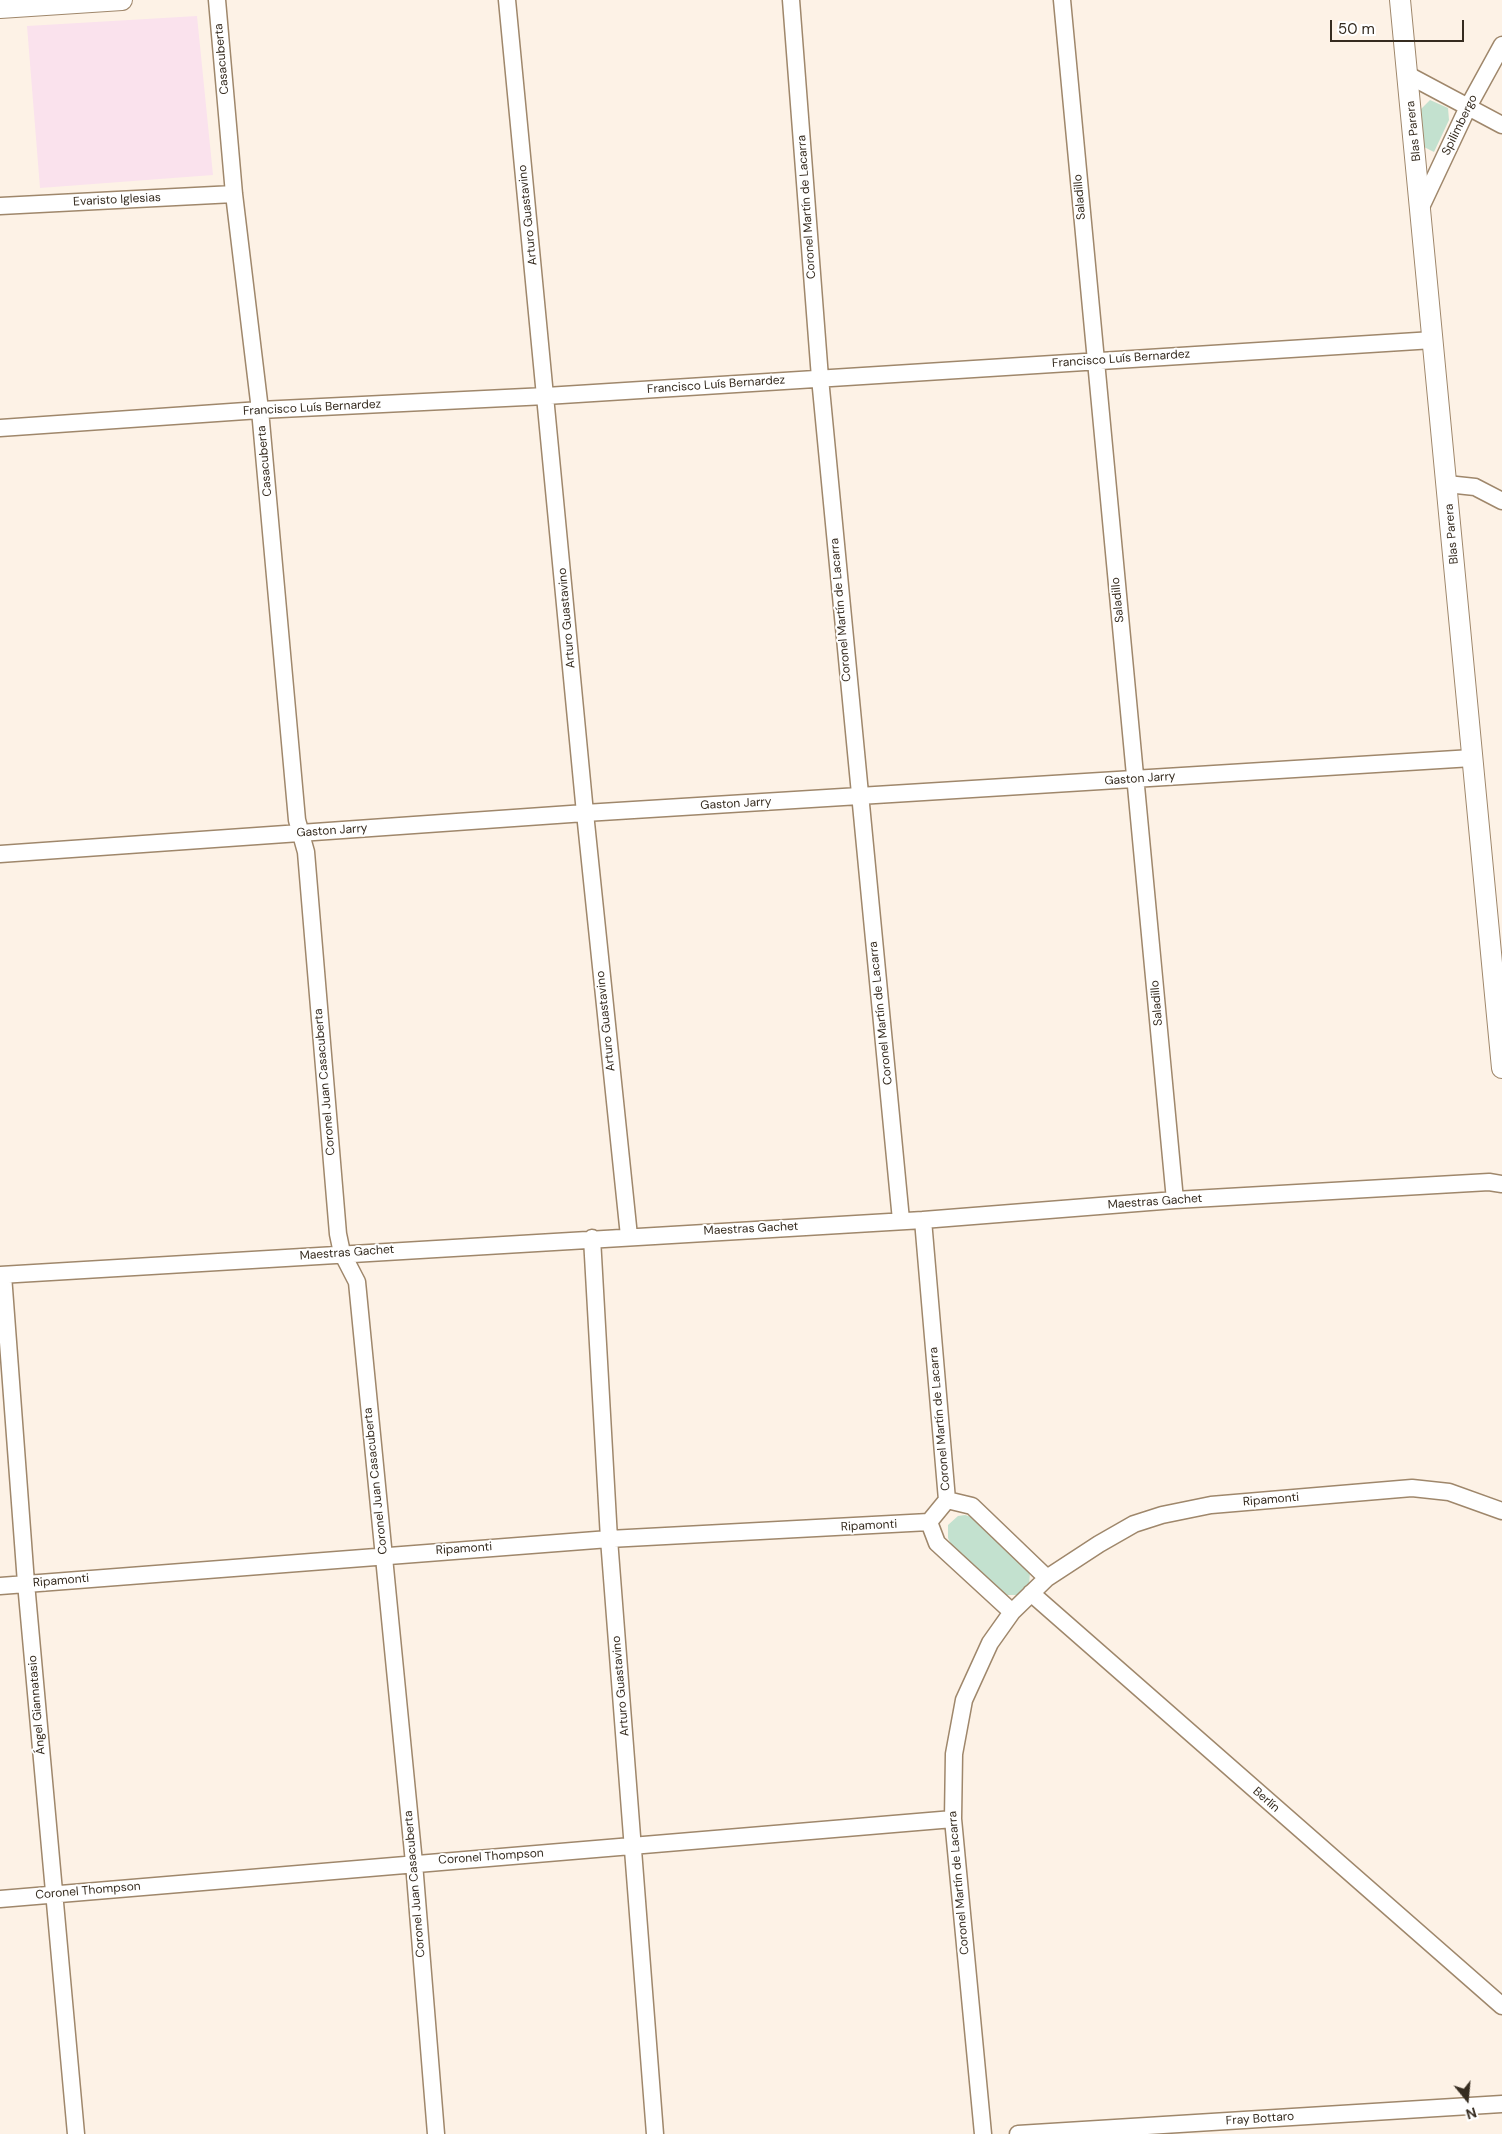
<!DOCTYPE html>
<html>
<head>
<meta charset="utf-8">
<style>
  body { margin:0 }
  #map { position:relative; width:1502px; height:2134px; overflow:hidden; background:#fdf2e6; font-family:"DM Sans",sans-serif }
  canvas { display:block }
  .north { position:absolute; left:1442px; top:2074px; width:50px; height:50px; -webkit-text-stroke:4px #fff; paint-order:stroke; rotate:163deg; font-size:14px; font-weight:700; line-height:20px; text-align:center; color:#362c20 }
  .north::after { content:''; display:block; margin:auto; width:18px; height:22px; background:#362c20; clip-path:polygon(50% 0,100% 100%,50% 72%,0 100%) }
  .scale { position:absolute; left:1330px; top:20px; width:134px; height:22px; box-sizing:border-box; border:2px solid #362c20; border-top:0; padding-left:6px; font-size:15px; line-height:18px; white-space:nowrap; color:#362c20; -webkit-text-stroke:4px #fff; paint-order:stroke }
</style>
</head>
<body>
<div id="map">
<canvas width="1502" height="2134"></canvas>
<div class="north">N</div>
<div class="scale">50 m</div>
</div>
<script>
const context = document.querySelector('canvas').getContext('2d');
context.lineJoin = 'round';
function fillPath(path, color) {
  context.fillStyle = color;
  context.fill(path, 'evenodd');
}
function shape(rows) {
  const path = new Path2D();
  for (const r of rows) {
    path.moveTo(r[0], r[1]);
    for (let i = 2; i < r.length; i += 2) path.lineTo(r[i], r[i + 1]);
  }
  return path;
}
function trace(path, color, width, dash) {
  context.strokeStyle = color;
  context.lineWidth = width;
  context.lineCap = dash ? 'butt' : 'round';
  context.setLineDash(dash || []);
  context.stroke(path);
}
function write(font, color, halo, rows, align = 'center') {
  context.font = font + ' "DM Sans",sans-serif';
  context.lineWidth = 4;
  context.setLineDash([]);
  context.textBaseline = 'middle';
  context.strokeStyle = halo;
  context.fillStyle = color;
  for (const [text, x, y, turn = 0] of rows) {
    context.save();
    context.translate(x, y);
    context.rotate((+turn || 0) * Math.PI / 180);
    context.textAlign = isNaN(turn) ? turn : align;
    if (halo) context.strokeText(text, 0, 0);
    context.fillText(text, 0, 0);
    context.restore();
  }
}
fillPath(shape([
  [197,16,213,175,40,188,27,26]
]), '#fae2ed');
fillPath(shape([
  [1430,100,1448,108,1449,120,1434,152,1424,147,1421,109],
  [965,1515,972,1517,1030,1572,1029,1586,1019,1595,1006,1595,951,1544,948,1538,948,1525,958,1516]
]), '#c3e1cf');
const minor = shape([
  [217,0,234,194,260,410,297,820,306,852,338,1234,342,1253,357,1282,414,1863,436,2134],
  [507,0,585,813,629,1236],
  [791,0,820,378,901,1220],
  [1062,0,1175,1200],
  [1408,75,1502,125],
  [0,206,234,194],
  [1421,207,1468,107,1502,45],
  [0,428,260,410,546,396,1433,340],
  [1447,484,1475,487,1502,501],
  [0,854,585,813,1472,758],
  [923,1220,947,1500,929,1522],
  [592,1238,609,1539,655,2134],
  [0,1275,923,1220,1175,1200,1489,1182,1502,1184],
  [3,1275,26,1583,76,2134],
  [947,1500,972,1506,1047,1578],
  [929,1522,937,1543,1012,1612],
  [0,1586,609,1539,929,1522],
  [1031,1593,1502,2006],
  [0,1899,953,1819],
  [983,2134,953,1819,954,1754,964,1700,990,1643,1012,1612,1047,1578,1099,1544,1134,1524,1162,1515,1211,1505,1412,1488,1449,1492,1502,1511],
  [1018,2134,1502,2104]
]);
const tertiary = shape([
  [1400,0,1502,1068],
  [0,8,122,0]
]);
trace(minor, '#9f876b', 19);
trace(tertiary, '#9f876b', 22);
trace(minor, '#fff', 16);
trace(tertiary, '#fff', 20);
write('12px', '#362c20', '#fff', [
  ["Casacuberta",222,59,-95],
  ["Spilimbergo",1460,125,-64],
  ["Blas Parera",1414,131,-96],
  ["Saladillo",1080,197,-95],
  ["Evaristo Iglesias",117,200,-3],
  ["Coronel Martín de Lacarra",807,207,-94],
  ["Arturo Guastavino",528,215,-96],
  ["Francisco Luís Bernardez",1121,359,-4],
  ["Francisco Luís Bernardez",716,385,-4],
  ["Francisco Luís Bernardez",312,408,-3],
  ["Casacuberta",265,461,-95],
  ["Blas Parera",1452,534,-95],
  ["Saladillo",1118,600,-96],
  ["Coronel Martín de Lacarra",841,610,-95],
  ["Arturo Guastavino",567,618,-95],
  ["Gaston Jarry",1140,779,-4],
  ["Gaston Jarry",736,804,-3],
  ["Gaston Jarry",332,831,-4],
  ["Saladillo",1157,1003,-95],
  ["Coronel Martín de Lacarra",881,1013,-96],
  ["Arturo Guastavino",606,1021,-96],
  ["Coronel Juan Casacuberta",325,1082,-95],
  ["Maestras Gachet",1155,1202,-4],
  ["Maestras Gachet",751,1229,-3],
  ["Maestras Gachet",347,1253,-4],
  ["Coronel Martín de Lacarra",940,1419,-95],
  ["Coronel Juan Casacuberta",376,1481,-96],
  ["Ripamonti",1271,1500,-5],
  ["Ripamonti",869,1526,-3],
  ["Ripamonti",464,1549,-4],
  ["Ripamonti",61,1581,-5],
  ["Arturo Guastavino",621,1686,-95],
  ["Ángel Giannatasio",37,1705,-95],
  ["Berlín",1266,1800,41],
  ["Coronel Thompson",491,1857,-4],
  ["Coronel Martín de Lacarra",959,1883,-95],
  ["Coronel Juan Casacuberta",415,1884,-95],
  ["Coronel Thompson",88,1891,-5],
  ["Fray Bottaro",1260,2119,-4]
]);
</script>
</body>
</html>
